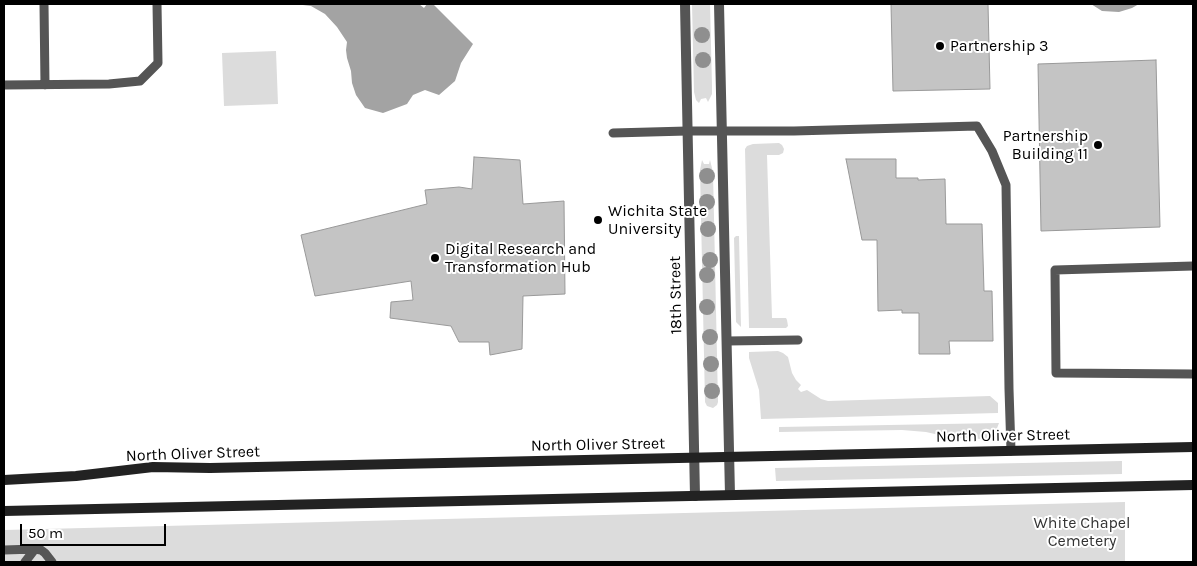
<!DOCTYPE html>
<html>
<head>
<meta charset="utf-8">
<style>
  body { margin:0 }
  #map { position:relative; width:1197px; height:566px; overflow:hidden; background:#fff; font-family:Karla,sans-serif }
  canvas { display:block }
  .frame { position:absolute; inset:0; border:5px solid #000; pointer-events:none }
  .scale { position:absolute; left:20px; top:524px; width:146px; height:22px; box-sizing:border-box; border:2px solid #000; border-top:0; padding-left:6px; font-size:15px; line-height:18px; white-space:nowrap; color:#000; -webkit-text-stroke:4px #fff; paint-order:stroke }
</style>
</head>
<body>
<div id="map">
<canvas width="1197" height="566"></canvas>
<div class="frame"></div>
<div class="scale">50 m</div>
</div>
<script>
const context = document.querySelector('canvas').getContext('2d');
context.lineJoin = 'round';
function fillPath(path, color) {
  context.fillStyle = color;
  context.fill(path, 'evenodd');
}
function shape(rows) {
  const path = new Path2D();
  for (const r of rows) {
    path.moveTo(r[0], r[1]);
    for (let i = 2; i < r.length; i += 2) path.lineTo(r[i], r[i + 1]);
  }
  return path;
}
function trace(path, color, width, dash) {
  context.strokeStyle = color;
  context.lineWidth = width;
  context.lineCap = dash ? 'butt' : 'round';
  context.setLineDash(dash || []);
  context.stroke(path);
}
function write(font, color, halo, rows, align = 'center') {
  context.font = font + ' Karla,sans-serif';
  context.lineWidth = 4;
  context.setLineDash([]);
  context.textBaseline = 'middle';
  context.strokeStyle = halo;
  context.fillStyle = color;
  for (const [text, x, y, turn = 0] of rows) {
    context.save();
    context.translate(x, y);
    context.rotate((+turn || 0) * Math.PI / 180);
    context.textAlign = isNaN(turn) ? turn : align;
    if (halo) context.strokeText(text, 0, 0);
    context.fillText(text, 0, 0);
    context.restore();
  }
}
fillPath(shape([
  [692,4,710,4,712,86,712,94,708,102,706,98,701,99,699,103,696,100,694,92],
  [276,51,278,104,224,106,222,53],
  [779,143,782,145,784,149,783,153,779,155,767,155,772,318,786,318,787,320,788,326,786,328,749,328,745,149,747,146,753,144],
  [702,160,704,164,709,164,710,160,713,172,718,402,717,405,713,408,707,406,705,402,700,170],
  [736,236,739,236,741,327,736,322,734,238],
  [778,351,783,353,788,357,792,373,796,380,801,385,798,389,801,392,807,390,821,399,828,401,990,396,998,403,998,413,761,419,759,390,749,358,749,352],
  [999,423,996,431,991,436,985,439,953,438,926,432,902,430,779,432,779,427],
  [1122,461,1122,474,776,481,775,468],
  [1125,502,1125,562,4,562,4,530]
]), '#dcdcdc');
fillPath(shape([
  [295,4,419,4,424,8,427,4,433,4,473,44,461,63,455,81,439,95,425,90,413,95,407,104,383,113,365,108,356,95,352,83,351,71,347,58,346,50,347,42,337,27,325,14,311,6],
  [1091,4,1139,4,1132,8,1119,12,1102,11]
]), '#a3a3a3');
const building = shape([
  [891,4,988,4,990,89,893,91,891,4],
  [1156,60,1160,227,1041,231,1038,64,1156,60],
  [474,157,520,160,523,204,564,201,565,294,523,296,522,349,490,355,489,342,459,342,451,326,390,318,391,302,413,300,411,281,315,296,301,235,427,204,425,190,459,187,472,189,474,157],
  [846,159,896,159,896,178,918,178,918,180,945,179,946,224,982,224,984,291,992,291,993,341,949,341,950,354,919,354,919,313,902,313,902,310,878,311,877,240,862,240,846,159]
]);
fillPath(building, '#c4c4c4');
trace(building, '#999', 1);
trace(shape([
  [44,4,45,85],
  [4,85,109,84,140,81,158,63,157,4],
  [613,133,687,131,794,131,977,126,992,151,1006,185,1009,389,1011,451],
  [1193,266,1055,270,1056,373,1193,374],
  [727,341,798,340],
  [4,550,35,549,41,550,45,553,52,562],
  [25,562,35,549]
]), '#555', 9);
trace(shape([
  [685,4,695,496],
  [719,4,730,495]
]), '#555', 10);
trace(shape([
  [4,480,76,476,153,467,210,468,1193,447],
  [4,511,1193,485]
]), '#222', 10);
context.fillStyle = '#8f8f8f';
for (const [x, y] of [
  [702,35],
  [703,60],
  [707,176],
  [707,202],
  [708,229],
  [710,260],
  [707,275],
  [707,307],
  [710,337],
  [711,364],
  [712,391]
]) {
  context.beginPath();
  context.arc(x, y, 8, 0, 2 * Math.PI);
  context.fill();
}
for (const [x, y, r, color] of [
  [940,46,5,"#000"],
  [1098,145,5,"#000"],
  [598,220,5,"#000"],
  [435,258,5,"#000"]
]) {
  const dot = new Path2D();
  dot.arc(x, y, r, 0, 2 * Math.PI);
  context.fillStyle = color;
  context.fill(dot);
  trace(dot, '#fff', 2);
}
write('16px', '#000', '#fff', [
  ["Partnership 3",950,46],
  ["Partnership",1088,136,"right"],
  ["Building 11",1088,154,"right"],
  ["Wichita State",608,211],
  ["University",608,229],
  ["Digital Research and",445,249],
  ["Transformation Hub",445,267]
], 'left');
write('16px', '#000', '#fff', [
  ["18th Street",676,295,-91],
  ["North Oliver Street",1003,436,-1],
  ["North Oliver Street",598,445,-1],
  ["North Oliver Street",193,454,-2]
]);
write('16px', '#333', '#fff', [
  ["White Chapel",1082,523],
  ["Cemetery",1082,541]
]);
</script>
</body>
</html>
